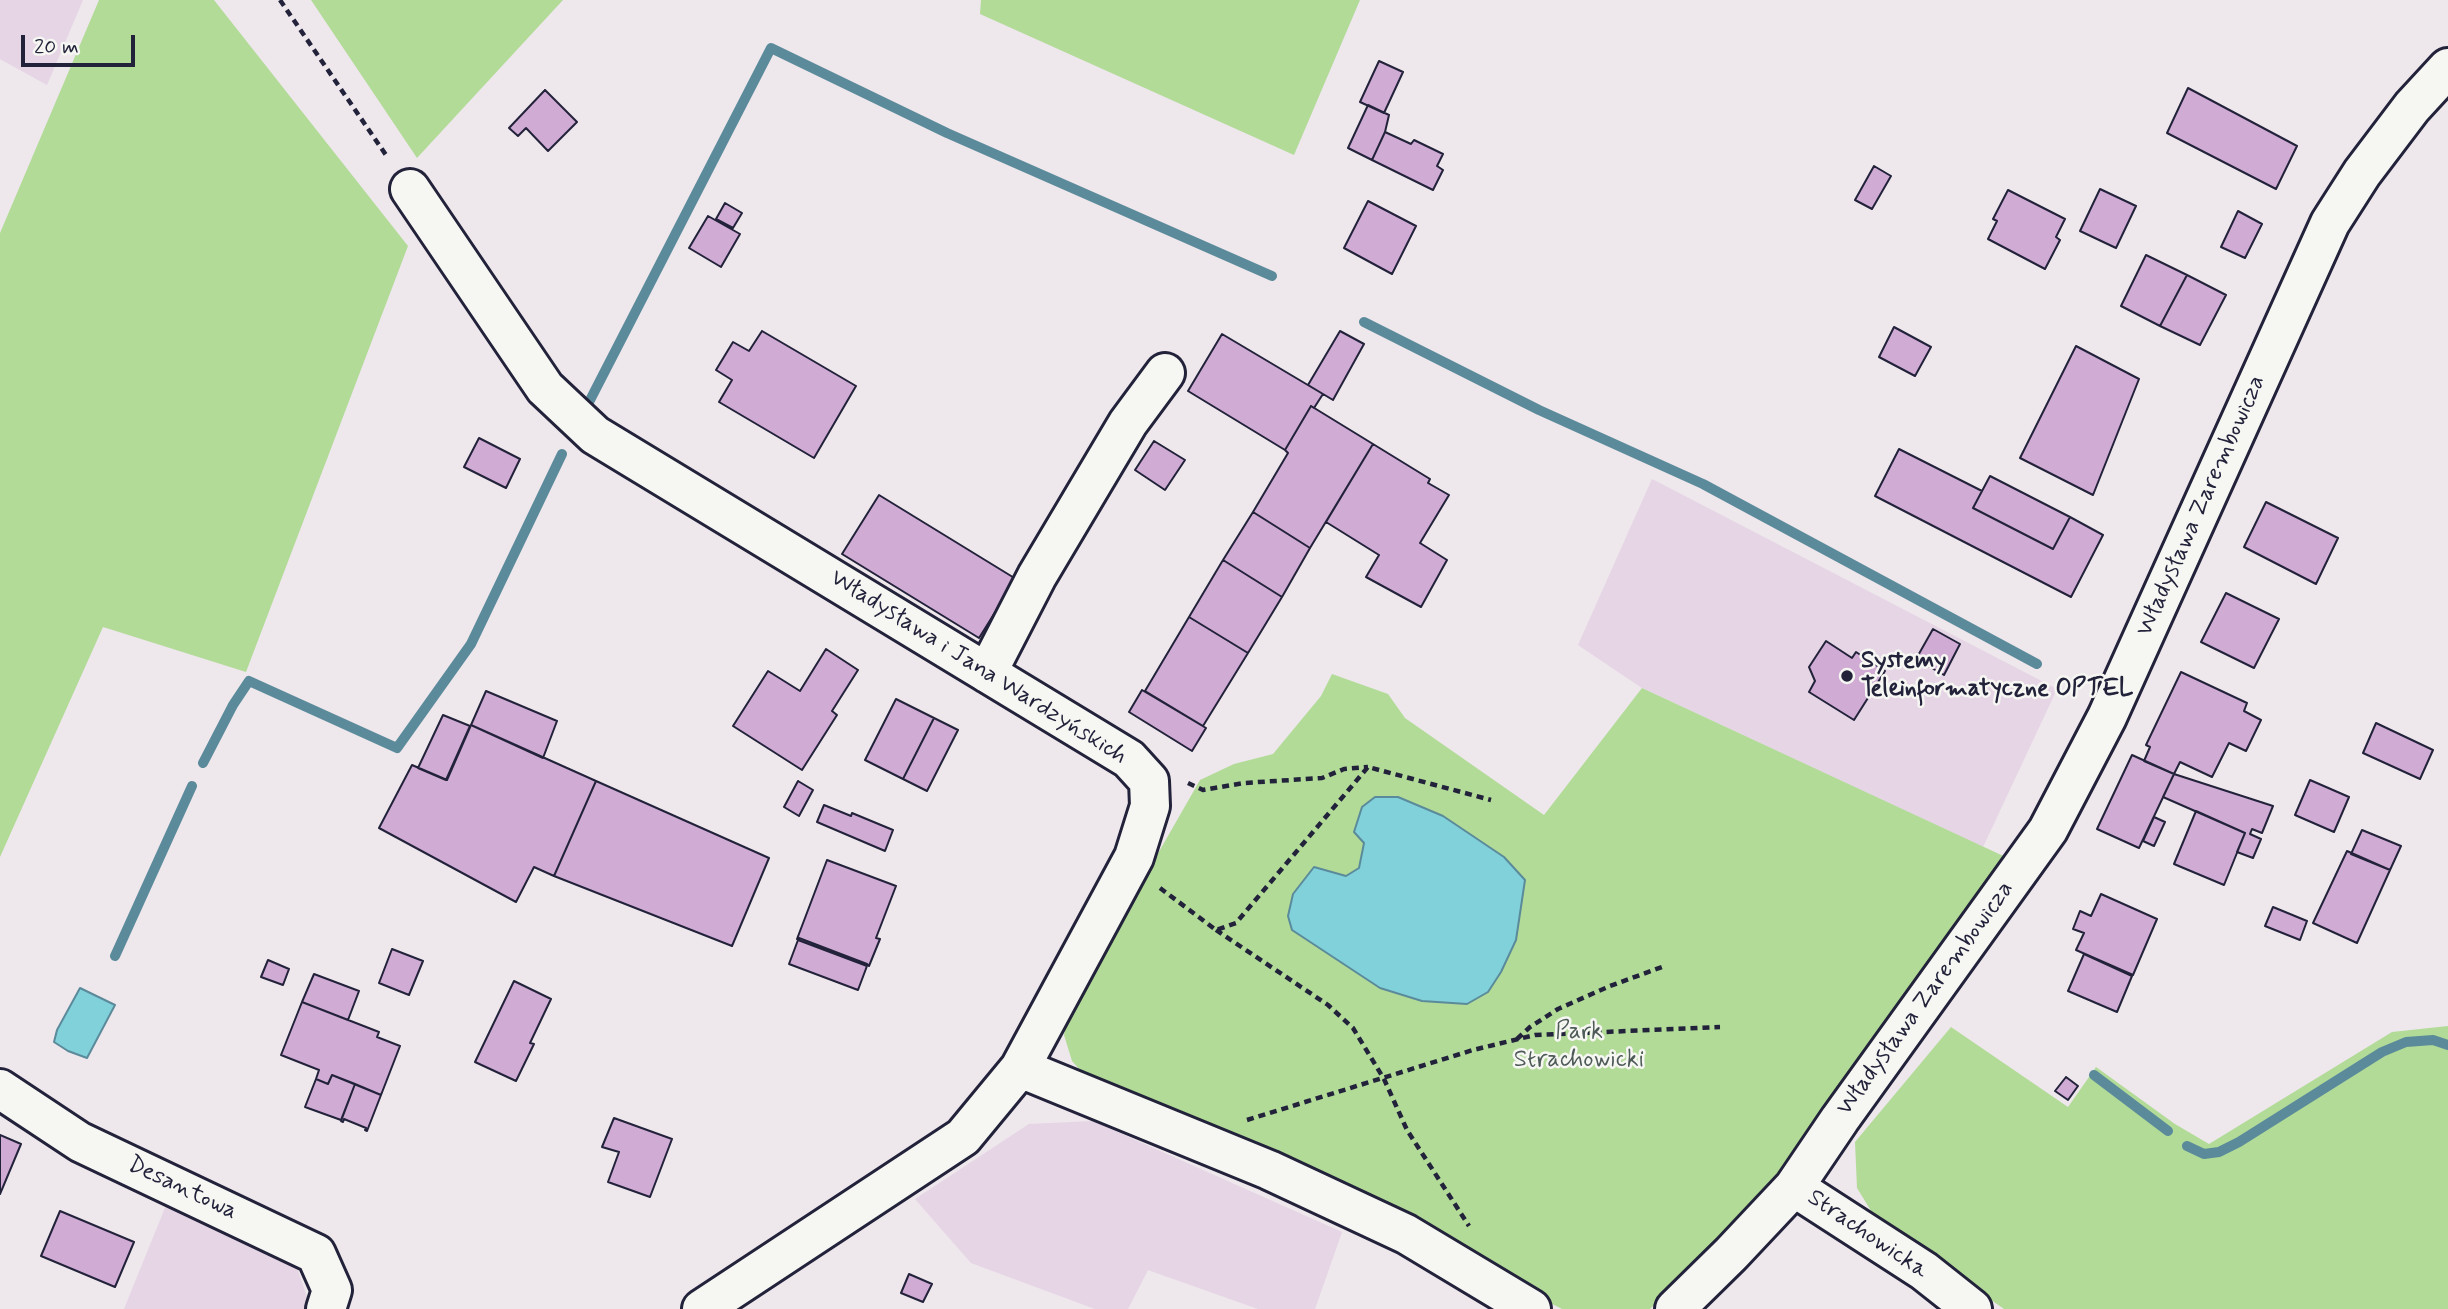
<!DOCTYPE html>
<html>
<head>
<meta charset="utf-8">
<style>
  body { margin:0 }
  #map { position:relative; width:2448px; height:1309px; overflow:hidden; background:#eee7ec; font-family:Mynerve,sans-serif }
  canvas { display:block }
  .scale { position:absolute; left:21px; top:35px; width:114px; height:32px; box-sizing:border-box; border:4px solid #22223b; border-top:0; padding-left:9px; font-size:21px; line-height:24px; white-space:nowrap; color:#22223b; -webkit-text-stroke:5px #f6f6f2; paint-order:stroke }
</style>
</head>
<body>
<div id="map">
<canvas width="2448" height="1309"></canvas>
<div class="scale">20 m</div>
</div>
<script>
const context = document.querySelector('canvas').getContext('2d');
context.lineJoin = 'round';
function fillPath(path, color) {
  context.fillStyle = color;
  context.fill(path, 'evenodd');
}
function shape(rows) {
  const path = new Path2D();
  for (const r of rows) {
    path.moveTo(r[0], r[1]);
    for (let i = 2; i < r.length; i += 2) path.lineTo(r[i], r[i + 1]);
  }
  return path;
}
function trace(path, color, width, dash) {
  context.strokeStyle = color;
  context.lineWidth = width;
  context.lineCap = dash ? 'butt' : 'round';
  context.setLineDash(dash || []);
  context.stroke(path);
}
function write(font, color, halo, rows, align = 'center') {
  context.font = font + ' Mynerve,sans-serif';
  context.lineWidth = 5;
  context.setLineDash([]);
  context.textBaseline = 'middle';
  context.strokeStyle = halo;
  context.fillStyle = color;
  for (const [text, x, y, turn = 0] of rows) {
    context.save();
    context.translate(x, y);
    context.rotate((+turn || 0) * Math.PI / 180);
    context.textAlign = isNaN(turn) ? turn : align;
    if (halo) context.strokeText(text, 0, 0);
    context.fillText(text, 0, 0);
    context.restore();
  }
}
fillPath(shape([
  [0,0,83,0,47,85,0,59],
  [1652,479,2057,689,1983,847,1642,688,1578,645],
  [1093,1121,1342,1232,1315,1309,1258,1309,1148,1270,1128,1309,1095,1309,971,1263,915,1199,1029,1124],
  [167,1203,295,1262,311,1309,124,1309]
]), '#e5d5e5');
fillPath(shape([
  [99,0,214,0,408,246,246,672,103,627,0,857,0,233],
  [311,0,563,0,417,158],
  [981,0,1360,0,1294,155,980,14],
  [1332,674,1388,694,1405,718,1544,815,1642,688,2012,860,1753,1207,1702,1261,1650,1309,1562,1309,1525,1290,1100,1092,1072,1061,1064,1035,1069,1009,1200,780,1234,764,1273,754,1321,696],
  [2448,1026,2448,1309,2004,1309,1876,1219,1857,1188,1855,1142,1951,1027,2068,1107,2096,1067,2175,1124,2209,1144,2392,1032]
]), '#b2db98');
const water = shape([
  [1375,797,1398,797,1443,816,1504,857,1525,880,1516,940,1501,972,1488,992,1467,1004,1422,1001,1380,988,1292,930,1288,916,1293,894,1314,867,1346,876,1359,868,1364,843,1354,832,1362,807,1375,797],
  [80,988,115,1005,87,1058,68,1051,54,1042,57,1030,80,988]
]);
fillPath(water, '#81d1db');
trace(water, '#5b8b9b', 2);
trace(shape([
  [1364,322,1539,410,1703,484,2037,664],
  [587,406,771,48,947,133,1272,276],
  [203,763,233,705,249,681,397,748,471,644,562,454],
  [115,956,192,786],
  [2094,1075,2168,1131],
  [2187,1146,2204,1154,2219,1152,2239,1142,2382,1052,2406,1042,2433,1040,2448,1045]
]), '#5b8b9b', 10);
const building = shape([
  [1379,61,1403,72,1384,113,1360,102,1379,61],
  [2188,88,2297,146,2276,189,2167,133,2188,88],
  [545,90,577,122,548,151,526,128,518,136,509,128,545,90],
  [1368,105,1389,115,1385,132,1372,160,1348,148,1368,105],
  [1385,132,1411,144,1414,140,1443,154,1437,166,1443,170,1433,190,1372,160,1385,132],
  [1874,166,1891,176,1872,209,1855,200,1874,166],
  [2100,189,2136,206,2116,248,2080,231,2100,189],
  [2008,190,2065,219,2056,237,2060,240,2045,269,1988,239,1997,221,1993,219,2008,190],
  [1368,201,1416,226,1392,274,1344,248,1368,201],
  [725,203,742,213,733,228,716,219,725,203],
  [2238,211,2262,224,2245,258,2221,247,2238,211],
  [708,216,740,234,721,267,689,248,708,216],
  [2146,255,2187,275,2160,326,2121,306,2146,255],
  [2187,275,2226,295,2200,345,2160,326,2187,275],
  [1894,327,1931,347,1915,376,1879,357,1894,327],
  [762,331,856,386,814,458,719,402,732,380,716,370,733,342,749,351,762,331],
  [1340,331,1364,344,1333,400,1308,385,1340,331],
  [1222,334,1323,394,1314,408,1311,406,1285,450,1188,391,1222,334],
  [2076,346,2139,379,2093,495,2020,458,2076,346],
  [1311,406,1373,444,1310,548,1253,512,1288,453,1285,450,1311,406],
  [479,438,520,459,506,488,464,467,479,438],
  [1154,441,1185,460,1165,490,1135,470,1154,441],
  [1373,444,1430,479,1428,483,1449,495,1420,543,1447,560,1421,607,1366,577,1379,555,1326,522,1373,444],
  [1899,449,1982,491,1973,508,2053,549,2070,517,2103,535,2071,597,1875,496,1899,449],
  [1990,476,2070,517,2053,549,1973,508,1990,476],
  [879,495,1016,579,979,638,842,554,879,495],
  [2266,502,2338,538,2316,584,2244,547,2266,502],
  [1253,512,1310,548,1282,597,1223,560,1253,512],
  [1223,560,1282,597,1248,653,1189,617,1223,560],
  [2226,593,2279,619,2254,668,2201,642,2226,593],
  [1189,617,1248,653,1203,726,1145,691,1189,617],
  [1933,629,1960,644,1944,675,1916,659,1933,629],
  [1826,641,1852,658,1856,652,1885,671,1854,720,1809,692,1815,681,1809,667,1826,641],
  [826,649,858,670,832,711,837,715,802,770,733,726,768,671,800,691,826,649],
  [2181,672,2247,703,2244,711,2261,720,2246,751,2229,743,2212,777,2180,762,2174,774,2144,761,2150,747,2146,745,2181,672],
  [1142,690,1206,728,1192,751,1129,712,1142,690],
  [486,691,557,721,543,758,471,725,486,691],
  [896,699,934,718,903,779,865,760,896,699],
  [443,715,470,726,446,780,418,768,443,715],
  [934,718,958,730,927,791,903,779,934,718],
  [2376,723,2433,750,2420,779,2363,753,2376,723],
  [471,725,596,781,554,876,534,867,516,902,379,828,412,765,447,780,471,725],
  [2132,755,2174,774,2139,848,2097,829,2132,755],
  [2174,774,2273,806,2262,833,2252,829,2250,834,2261,839,2253,858,2237,852,2245,833,2163,797,2174,774],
  [2310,780,2349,797,2334,832,2295,815,2310,780],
  [596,781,769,858,732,946,554,876,596,781],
  [798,781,813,790,799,816,784,807,798,781],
  [824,805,851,816,852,813,893,830,885,851,817,822,824,805],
  [2196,811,2245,833,2224,885,2174,864,2196,811],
  [2154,817,2165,822,2154,846,2143,841,2154,817],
  [2362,830,2401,846,2390,870,2351,854,2362,830],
  [2347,851,2390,870,2357,943,2313,923,2347,851],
  [827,860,896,886,876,938,880,939,869,966,867,964,799,938,797,939,827,860],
  [2101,894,2157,919,2133,975,2076,950,2084,933,2073,929,2080,911,2091,916,2101,894],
  [2273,907,2307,921,2300,940,2265,926,2273,907],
  [799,938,867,964,867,966,798,940,799,938],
  [798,940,867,966,858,990,789,964,798,940],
  [392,949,423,961,409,995,379,983,392,949],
  [2084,954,2132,976,2117,1012,2068,991,2084,954],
  [268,960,289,969,283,985,261,977,268,960],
  [314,974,359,991,348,1020,302,1002,314,974],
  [514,981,551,999,530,1043,534,1044,516,1081,475,1062,514,981],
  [302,1002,379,1032,377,1037,400,1046,381,1095,332,1075,328,1084,316,1079,319,1070,281,1055,302,1002],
  [332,1075,355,1084,341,1120,305,1107,316,1079,328,1084,332,1075],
  [2066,1077,2078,1086,2068,1100,2055,1091,2066,1077],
  [355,1084,381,1095,367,1131,365,1130,366,1128,344,1119,343,1122,341,1121,355,1084],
  [614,1118,672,1139,650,1197,608,1182,619,1152,602,1147,614,1118],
  [0,1135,21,1144,0,1194,0,1135],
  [60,1211,134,1242,115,1287,41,1256,60,1211],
  [909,1274,932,1284,923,1302,901,1293,909,1274]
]);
fillPath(building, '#d0abd4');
trace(building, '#22223b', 2);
const minor = shape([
  [410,189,545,388,595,435,1129,759,1149,781,1150,806,1134,857,1020,1068,963,1137,702,1309],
  [987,673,1037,576,1128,423,1165,373],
  [1020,1068,1269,1170,1406,1234,1531,1309],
  [0,1089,80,1142,316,1254,332,1290,326,1309],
  [1794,1187,1924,1271,1972,1309],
  [1675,1309,1731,1254,1794,1187,1840,1119,2048,830,2107,717,2330,223,2362,173,2412,107,2448,68]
]);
trace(minor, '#22223b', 44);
trace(shape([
  [280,0,388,158],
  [1188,783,1203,790,1244,783,1322,778,1344,769,1368,767],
  [1160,888,1216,930,1236,923,1368,767,1491,800],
  [1216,930,1328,1005,1353,1028,1384,1079,1407,1130,1469,1226],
  [1517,1039,1530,1027,1558,1009,1610,986,1662,967],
  [1247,1120,1473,1050,1535,1035,1720,1027]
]), '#22223b', 4.5, [7, 5]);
trace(minor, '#f6f6f2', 38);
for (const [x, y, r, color] of [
  [1847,676,7,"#22223b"]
]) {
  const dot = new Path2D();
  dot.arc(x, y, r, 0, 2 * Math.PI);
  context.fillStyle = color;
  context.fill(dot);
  trace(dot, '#f6f6f2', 2.5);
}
write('24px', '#22223b', '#f6f6f2', [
  ["Władysława Zarembowicza",2202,506,-66],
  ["Władysława i Jana Wardzyńskich",978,668,32],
  ["Władysława Zarembowicza",1926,999,-54],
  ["Desantowa",182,1189,25],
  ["Strachowicka",1867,1235,34]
]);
write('bold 24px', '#22223b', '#f6f6f2', [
  ["Systemy",1861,662],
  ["Teleinformatyczne OPTEL",1861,690]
], 'left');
write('24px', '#4d5a57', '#f6f6f2', [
  ["Park",1579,1033],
  ["Strachowicki",1579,1061]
]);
</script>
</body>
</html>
